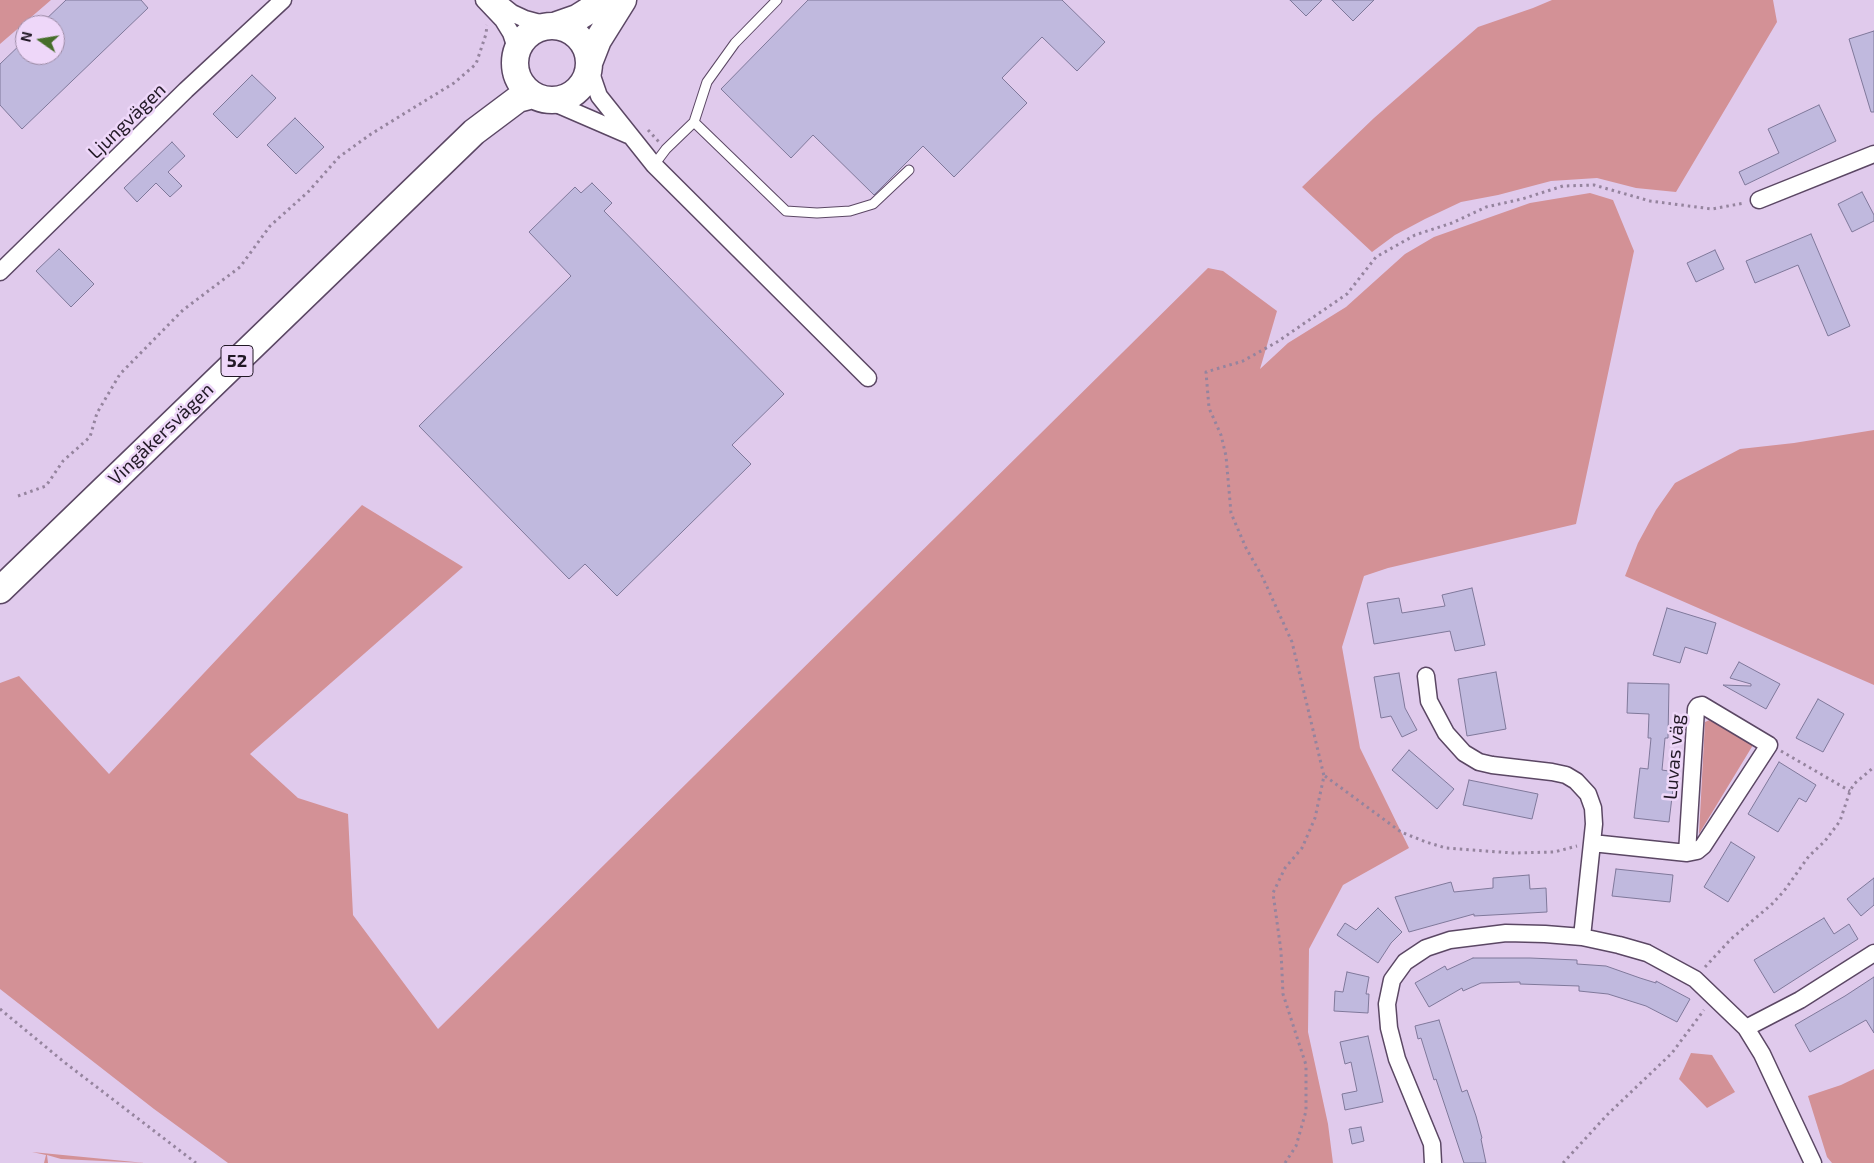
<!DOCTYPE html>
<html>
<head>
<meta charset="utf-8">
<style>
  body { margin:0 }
  #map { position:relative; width:1874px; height:1163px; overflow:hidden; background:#e0caec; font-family:"Exo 2",sans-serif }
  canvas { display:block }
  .north { position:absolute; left:15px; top:15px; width:50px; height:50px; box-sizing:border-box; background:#eed7f9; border:1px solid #9c8ba5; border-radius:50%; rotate:283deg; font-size:14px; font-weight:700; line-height:20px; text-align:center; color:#221926 }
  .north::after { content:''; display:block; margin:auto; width:18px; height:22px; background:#466e2a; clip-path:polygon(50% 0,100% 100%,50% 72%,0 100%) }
</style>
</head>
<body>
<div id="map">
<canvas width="1874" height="1163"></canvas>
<div class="north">N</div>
</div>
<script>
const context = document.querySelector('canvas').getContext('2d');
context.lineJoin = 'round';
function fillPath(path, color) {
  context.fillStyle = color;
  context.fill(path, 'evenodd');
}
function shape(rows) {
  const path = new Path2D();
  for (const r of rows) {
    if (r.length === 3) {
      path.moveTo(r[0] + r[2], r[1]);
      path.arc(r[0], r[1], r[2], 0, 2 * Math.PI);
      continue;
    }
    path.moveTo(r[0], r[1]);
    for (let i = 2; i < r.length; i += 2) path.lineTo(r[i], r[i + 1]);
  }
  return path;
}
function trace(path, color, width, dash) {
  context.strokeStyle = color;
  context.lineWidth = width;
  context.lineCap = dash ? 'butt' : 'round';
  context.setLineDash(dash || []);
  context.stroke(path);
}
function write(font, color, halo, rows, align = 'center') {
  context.font = font + ' "Exo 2",sans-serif';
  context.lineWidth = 5;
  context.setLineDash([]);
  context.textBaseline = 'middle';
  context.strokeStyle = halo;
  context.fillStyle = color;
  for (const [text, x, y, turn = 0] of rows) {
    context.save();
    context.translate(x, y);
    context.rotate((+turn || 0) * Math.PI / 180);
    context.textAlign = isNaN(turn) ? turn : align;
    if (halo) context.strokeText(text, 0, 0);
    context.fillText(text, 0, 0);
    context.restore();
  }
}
fillPath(shape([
  [0,0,51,0,0,44],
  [1552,0,1773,0,1777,22,1676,192,1636,188,1597,178,1551,181,1498,195,1461,202,1425,219,1395,235,1372,252,1302,187,1374,118,1478,27,1533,8],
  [1590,193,1613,200,1634,251,1576,524,1388,568,1364,576,1342,647,1360,748,1409,848,1343,885,1309,949,1308,1032,1328,1124,1333,1163,228,1163,154,1109,0,989,0,683,19,676,109,774,362,505,463,567,250,754,298,798,348,814,353,915,438,1029,1208,268,1223,271,1277,311,1260,369,1288,343,1346,307,1405,254,1434,237,1530,203],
  [1874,430,1874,685,1625,576,1638,543,1656,510,1675,483,1740,449,1794,443],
  [1712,719,1753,745,1699,834,1705,722],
  [1691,1053,1712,1055,1735,1092,1707,1108,1679,1079],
  [1874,1069,1874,1163,1832,1163,1827,1157,1808,1096,1841,1085],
  [32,1152,145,1163,61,1159,47,1155,48,1163,44,1163,46,1155]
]), '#d39196');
const building = shape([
  [66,0,141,0,148,8,22,129,0,105,0,64,25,40,25,55,55,55,55,25,40,25,66,0],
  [808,0,1062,0,1105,42,1077,71,1042,37,1002,78,1027,103,954,177,923,146,874,195,813,135,791,158,721,89,808,0],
  [1290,0,1322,0,1306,16,1290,0],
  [1332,0,1374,0,1353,21,1332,0],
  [1874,31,1874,112,1871,112,1849,39,1874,31],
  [252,75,276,98,237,138,213,114,252,75],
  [1819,105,1836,141,1745,185,1739,172,1779,153,1768,129,1819,105],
  [295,118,324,147,296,174,267,145,295,118],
  [172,142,185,156,168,172,182,186,170,197,156,183,137,202,124,188,172,142],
  [592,183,612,203,604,211,784,394,732,445,751,464,617,596,585,564,569,579,419,426,571,276,529,232,575,187,581,193,592,183],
  [1862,192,1874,215,1874,221,1852,232,1838,204,1862,192],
  [1811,234,1850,326,1828,336,1798,265,1755,283,1746,261,1811,234],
  [59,249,94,284,71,307,36,271,59,249],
  [1715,250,1724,269,1696,282,1687,263,1715,250],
  [1472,588,1485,645,1455,651,1450,631,1374,644,1367,603,1399,598,1402,613,1445,606,1442,595,1472,588],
  [1667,608,1716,623,1707,654,1685,647,1680,663,1653,655,1667,608],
  [1739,662,1780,684,1766,709,1723,685,1751,686,1751,684,1730,678,1739,662],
  [1496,672,1506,729,1467,736,1458,679,1496,672],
  [1399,673,1405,708,1417,730,1402,737,1391,716,1381,718,1374,677,1399,673],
  [1628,683,1669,684,1668,738,1665,738,1662,770,1675,772,1669,822,1634,818,1640,768,1648,769,1651,738,1648,738,1649,714,1627,713,1628,683],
  [1818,699,1844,714,1823,752,1796,738,1818,699],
  [1409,750,1454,789,1437,809,1392,770,1409,750],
  [1779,762,1816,785,1806,802,1799,798,1778,832,1748,814,1779,762],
  [1469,780,1538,794,1532,819,1463,805,1469,780],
  [1731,842,1755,857,1728,902,1704,887,1731,842],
  [1616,869,1673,875,1670,902,1612,896,1616,869],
  [1529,875,1530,889,1546,888,1547,912,1474,916,1474,914,1409,932,1395,897,1451,882,1454,892,1493,888,1493,878,1529,875],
  [1874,878,1874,905,1861,916,1847,899,1874,878],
  [1378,908,1402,932,1391,943,1378,963,1337,935,1345,923,1356,930,1378,908],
  [1824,918,1834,934,1849,924,1858,939,1774,993,1754,960,1824,918],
  [1473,958,1530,958,1577,960,1577,964,1606,966,1640,978,1656,983,1656,981,1690,999,1677,1022,1646,1006,1608,994,1579,991,1579,986,1520,984,1520,982,1481,983,1463,991,1462,988,1429,1007,1415,983,1445,966,1447,970,1473,958],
  [1347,972,1369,977,1366,994,1369,994,1368,1013,1334,1011,1335,991,1343,992,1347,972],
  [1874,977,1874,1033,1866,1020,1810,1052,1795,1025,1845,996,1874,977],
  [1439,1020,1462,1092,1467,1090,1476,1116,1482,1138,1481,1139,1486,1163,1464,1163,1436,1079,1434,1080,1421,1038,1418,1039,1415,1026,1439,1020],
  [1368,1036,1383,1102,1345,1110,1342,1094,1357,1091,1351,1062,1345,1064,1340,1042,1368,1036],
  [1361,1127,1364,1141,1352,1144,1349,1129,1361,1127]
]);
fillPath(building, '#c0b9de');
trace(building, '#7f789a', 1);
const service = shape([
  [694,122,786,211,817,213,850,211,873,204,909,170],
  [654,165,666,149,694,122,707,82,735,43,777,0]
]);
const minor = shape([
  [484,0,503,20,511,33,517,51],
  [497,1,512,13,525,19,551,26],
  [589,67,599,96,654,165,868,378],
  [547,100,628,135],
  [1759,200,1874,154],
  [0,272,186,90,283,0],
  [1426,676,1429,701,1446,733,1464,753,1479,762,1492,765,1552,772,1566,775,1576,781,1588,794,1593,808,1594,824,1582,937],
  [1592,843,1687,853,1697,851,1703,846,1769,745,1702,705,1698,706,1696,709,1687,853],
  [1746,1028,1800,1000,1874,953],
  [1433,1163,1432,1144,1397,1059,1389,1028,1387,1004,1392,980,1405,962,1426,948,1450,940,1506,933,1545,934,1582,937,1619,945,1647,953,1695,979,1746,1028,1762,1054,1813,1163]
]);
const primary = shape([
  [557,25,577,18,606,0],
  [552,63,37],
  [589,63,598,40,623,0],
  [0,590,474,132,518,99,533,95]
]);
trace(service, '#5b4764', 11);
trace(minor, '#5b4764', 19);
trace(primary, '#5b4764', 29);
trace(shape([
  [648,130,659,142],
  [18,496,46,486,63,461,90,437,97,413,120,374,183,310,240,267,270,226,308,192,339,157,371,134,454,83,476,64,486,34,487,25],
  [1781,751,1850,791],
  [1325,776,1401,832,1426,842,1446,848,1513,853,1554,852,1577,846],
  [1705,967,1731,939,1772,904,1784,891,1809,856,1825,841,1840,821,1850,791,1854,784,1874,767],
  [0,1009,64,1062,196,1163],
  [1285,1163,1296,1146,1306,1111,1306,1065,1283,994,1281,951,1273,893,1285,868,1302,848,1315,818,1324,776,1292,642,1262,576,1246,548,1231,513,1226,456,1221,435,1209,408,1206,372,1243,361,1277,342,1347,294,1376,257,1415,235,1452,223,1486,207,1522,199,1563,186,1594,185,1650,201,1712,209,1744,203],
  [1563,1163,1607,1115,1672,1053,1704,1010]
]), '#95849e', 3, [2.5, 4]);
trace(service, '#fff', 9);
trace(minor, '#fff', 16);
trace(primary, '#fff', 26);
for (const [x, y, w] of [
  [237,361,32]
]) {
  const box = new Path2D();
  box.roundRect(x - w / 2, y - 15.5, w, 31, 4);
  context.fillStyle = '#eed7f9';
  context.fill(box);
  trace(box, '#221926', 1);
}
write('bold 18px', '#221926', null, [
  ["52",237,361]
]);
write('19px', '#221926', '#eed7f9', [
  ["Ljungvägen",127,121,-44],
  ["Vingåkersvägen",161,434,-44],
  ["Luvas väg",1674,757,-85]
]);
</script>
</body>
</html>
